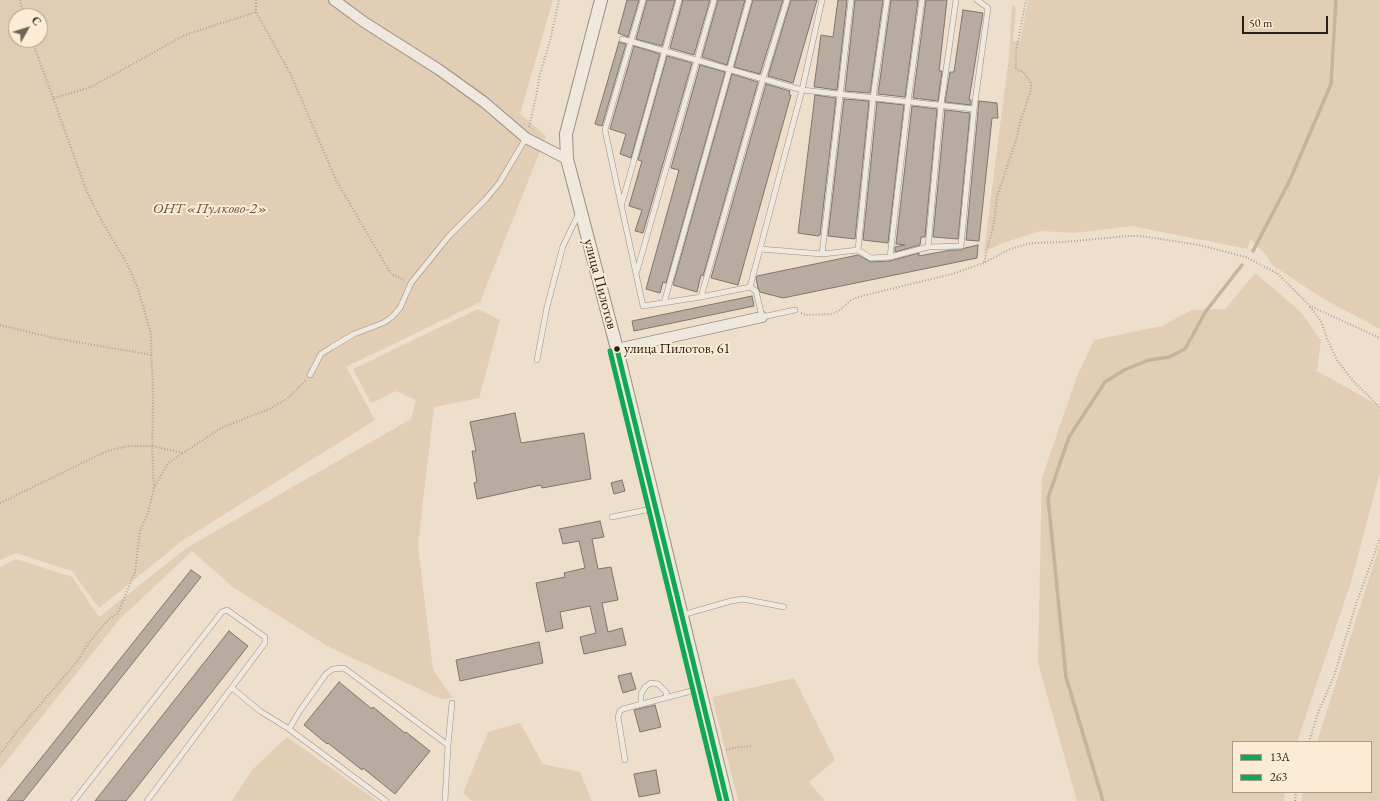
<!DOCTYPE html>
<html>
<head>
<meta charset="utf-8">
<style>
  body { margin:0 }
  #map { position:relative; width:1380px; height:801px; overflow:hidden; background:#eddfcc; font-family:"EB Garamond",serif }
  canvas { display:block }
  .legend { position:absolute; left:1232px; top:741px; width:140px; height:52px; box-sizing:border-box; background:#fcecd5; border:1px solid #a89a89; margin:0; padding:5px 7px; list-style:none; font-size:12px; color:#2b2017 }
  .legend li { display:flex; align-items:center; gap:8px; height:20px }
  .legend b { width:20px; border:1px solid #a89a89 }
  .north { position:absolute; left:8px; top:8px; width:40px; height:40px; box-sizing:border-box; background:#fcecd5; border:1px solid #a89a89; border-radius:50%; rotate:51deg; font-size:11px; font-weight:700; line-height:16px; text-align:center; color:#2b2017 }
  .north::after { content:''; display:block; margin:auto; width:14px; height:18px; background:#6f6356; clip-path:polygon(50% 0,100% 100%,50% 72%,0 100%) }
  .scale { position:absolute; left:1242px; top:16px; width:86px; height:18px; box-sizing:border-box; border:2px solid #2b2017; border-top:0; padding-left:5px; font-size:12px; line-height:14px; white-space:nowrap; color:#2b2017; -webkit-text-stroke:3px #fcecd5; paint-order:stroke }
</style>
</head>
<body>
<div id="map">
<canvas width="1380" height="801"></canvas>
<ul class="legend">
<li><b style="height:5px;background:#10a855"></b>13А</li>
<li><b style="height:5px;background:#10a855"></b>263</li>
</ul>
<div class="north">С</div>
<div class="scale">50 m</div>
</div>
<script>
const context = document.querySelector('canvas').getContext('2d');
context.lineJoin = 'round';
function fillPath(path, color) {
  context.fillStyle = color;
  context.fill(path, 'evenodd');
}
function shape(rows) {
  const path = new Path2D();
  for (const r of rows) {
    path.moveTo(r[0], r[1]);
    for (let i = 2; i < r.length; i += 2) path.lineTo(r[i], r[i + 1]);
  }
  return path;
}
function trace(path, color, width, dash) {
  context.strokeStyle = color;
  context.lineWidth = width;
  context.lineCap = dash ? 'butt' : 'round';
  context.setLineDash(dash || []);
  context.stroke(path);
}
function write(font, color, halo, rows, align = 'center') {
  context.font = font + ' "EB Garamond",serif';
  context.lineWidth = 4;
  context.setLineDash([]);
  context.textBaseline = 'middle';
  context.strokeStyle = halo;
  context.fillStyle = color;
  for (const [text, x, y, turn = 0] of rows) {
    context.save();
    context.translate(x, y);
    context.rotate((+turn || 0) * Math.PI / 180);
    context.textAlign = isNaN(turn) ? turn : align;
    if (halo) context.strokeText(text, 0, 0);
    context.fillText(text, 0, 0);
    context.restore();
  }
}
fillPath(shape([
  [0,0,553,0,520,114,546,136,480,302,346,367,375,420,182,541,99,608,72,571,16,553,0,560],
  [16,16,40,16,40,40,16,40],
  [1028,0,1380,0,1380,329,1322,298,1272,265,1266,255,1250,239,1248,249,1132,226,1074,233,1040,231,1003,243,984,252,1009,56,1012,5,1016,7,1013,41,1020,42],
  [1255,273,1300,311,1321,340,1317,371,1378,405,1380,410,1380,473,1351,582,1297,742,1233,742,1233,792,1285,792,1284,801,1077,801,1038,663,1042,478,1076,379,1094,340,1162,326,1192,310,1225,309],
  [478,309,500,320,479,398,434,407,418,545,433,670,453,698,441,699,331,648,234,588,192,551,119,620,0,769,0,567,16,559,72,577,99,617,188,547,411,419,416,400,396,391,371,403,353,369],
  [1380,544,1380,801,1302,801,1302,792,1371,792,1371,742,1317,742],
  [794,678,835,760,809,782,825,801,738,801,712,697],
  [520,723,543,764,580,772,592,801,472,801,463,793,488,732],
  [287,737,377,801,232,801,252,770]
]), '#e1ceb5');
trace(shape([
  [1253,251,1289,182,1331,84,1336,0],
  [1103,801,1066,677,1048,498,1069,437,1105,382,1124,370,1149,360,1169,357,1185,349,1206,311,1242,265]
]), '#c5b39a', 3.5);
const building = shape([
  [627,0,639,0,628,37,618,33,627,0],
  [647,0,675,0,662,46,636,39,647,0],
  [683,0,710,0,694,55,670,48,683,0],
  [718,0,745,0,727,65,702,57,718,0],
  [753,0,783,0,760,74,734,67,753,0],
  [791,0,817,0,793,83,768,76,791,0],
  [838,0,847,0,837,90,816,87,814,87,821,35,833,37,838,0],
  [855,0,883,0,870,93,845,91,855,0],
  [891,0,918,0,905,97,878,94,891,0],
  [926,0,947,0,939,71,942,71,938,101,913,98,926,0],
  [963,10,983,13,969,100,971,100,971,105,945,102,950,72,954,72,963,10],
  [619,42,626,44,602,126,595,124,619,42],
  [634,46,660,54,631,158,620,154,626,134,610,129,634,46],
  [667,56,692,63,643,233,635,231,642,210,629,206,642,161,638,160,667,56],
  [700,65,725,72,666,283,663,282,660,293,646,289,679,170,671,168,700,65],
  [732,74,758,82,703,276,701,275,697,292,673,285,732,74],
  [766,84,790,91,789,95,791,95,738,285,711,278,766,84],
  [815,95,836,98,820,235,818,236,798,233,815,95],
  [844,99,869,101,855,239,828,236,844,99],
  [979,101,997,103,998,118,992,118,979,241,966,240,979,101],
  [877,102,904,105,888,243,863,240,877,102],
  [912,106,937,109,925,237,921,237,920,245,895,252,895,247,905,245,896,244,912,106],
  [945,110,970,113,958,239,933,237,945,110],
  [978,245,977,258,783,298,760,292,758,288,756,278,757,276,858,255,871,262,890,261,919,253,919,256,951,250,961,250,965,248,978,245],
  [752,296,754,306,634,331,632,321,752,296],
  [515,413,521,443,584,433,591,479,542,488,541,485,477,499,474,483,477,482,472,451,476,451,470,422,515,413],
  [622,480,625,491,614,494,611,483,622,480],
  [600,521,604,537,592,539,598,569,611,567,618,600,602,603,608,632,622,628,626,645,584,654,580,637,596,633,590,606,560,612,563,628,546,632,536,583,565,577,564,573,585,568,579,541,563,544,559,529,600,521],
  [191,570,201,577,23,801,7,801,191,570],
  [229,631,248,646,126,801,95,801,229,631],
  [539,642,543,663,460,681,456,660,539,642],
  [631,673,636,689,623,693,618,676,631,673],
  [339,682,372,709,373,707,405,733,406,732,430,751,395,794,363,768,362,770,328,743,327,744,304,725,339,682],
  [655,705,661,727,640,732,634,710,655,705],
  [656,770,660,793,639,797,634,774,656,770]
]);
fillPath(building, '#b7ac9f');
trace(building, '#7e766c', 1);
const service = shape([
  [643,0,605,130,643,306,701,297,750,287,802,90,822,0],
  [622,39,802,90,974,109],
  [622,203,679,0],
  [928,247,941,105,956,0],
  [760,249,822,254,858,250,871,258,890,257,928,247,961,246,974,109,988,8,977,0],
  [858,250,873,98,887,0],
  [822,254,851,0],
  [890,257,908,102,922,0],
  [637,271,714,0],
  [750,287,756,291,762,317,795,310],
  [701,297,763,79,787,0],
  [664,303,749,0],
  [537,360,547,307,563,246,579,213],
  [310,375,321,354,332,347,354,334,383,323,392,317,400,308,411,283,449,236,486,199,500,182,526,138],
  [612,517,656,508],
  [682,615,731,601,743,599,784,607],
  [232,688,260,711,289,729,299,712,326,674,333,669,344,668,448,745],
  [641,704,641,694,645,687,651,683,658,684,666,692,667,698],
  [289,729,386,801],
  [625,760,618,717,620,711,623,709,699,689],
  [74,801,222,612,227,610,265,637,265,643,147,801],
  [445,801,448,745,452,703]
]);
const minor = shape([
  [334,0,364,22,438,69,484,102,526,138,567,159],
  [617,349,762,317]
]);
const tertiary = shape([
  [601,0,566,134,567,159,617,349,727,801]
]);
trace(service, '#999085', 6);
trace(minor, '#999085', 12);
trace(tertiary, '#999085', 14);
trace(shape([
  [20,0,24,16],
  [256,0,256,12,291,75,336,180,391,274,404,280],
  [32,40,87,192,99,216,126,262,137,286,151,333,153,402,152,446,154,488],
  [54,98,91,87,185,35,256,12],
  [529,127,536,97,540,74,550,41,559,0],
  [984,262,994,223,997,197,1017,137,1020,122,1031,90,1031,84,1030,81,1023,72,1018,70,1016,68,1016,52,1026,0],
  [1310,307,1321,321,1327,339,1338,362,1355,383,1380,407],
  [801,313,806,315,833,314,840,310,851,300,862,296,952,274,984,263,1010,249,1031,243,1064,242,1128,236,1141,236,1199,245,1246,257,1278,274,1310,306,1380,338],
  [0,325,54,338,152,355],
  [0,503,107,451,128,446,152,446,183,453,221,428,269,409,287,399,306,380],
  [1309,742,1318,713,1334,676,1357,601,1380,539],
  [726,750,739,747,751,746],
  [0,754,19,729,76,663,87,645,108,620,118,613,135,572,140,531,148,513,154,488,168,463,183,453],
  [1295,801,1296,792]
]), '#aaa49c', 2, [1, 2]);
trace(service, '#efe8df', 5);
trace(minor, '#efe8df', 10);
trace(tertiary, '#efe8df', 12);
trace(shape([
  [617,349,727,801]
]), '#10a855', 5);
trace(shape([
  [610,351,720,801]
]), '#10a855', 5);
for (const [x, y, r, color] of [
  [617,349,3.5,"#2b2017"]
]) {
  const dot = new Path2D();
  dot.arc(x, y, r, 0, 2 * Math.PI);
  context.fillStyle = color;
  context.fill(dot);
  trace(dot, '#fcecd5', 1.5);
}
write('14px', '#2b2017', '#fcecd5', [
  ["улица Пилотов, 61",624,349]
], 'left');
write('italic 15px', '#5f5041', '#fcecd5', [
  ["ОНТ «Пулково-2»",210,209]
]);
write('15px', '#2b2017', '#fcecd5', [
  ["улица Пилотов",600,284,75]
]);
</script>
</body>
</html>
